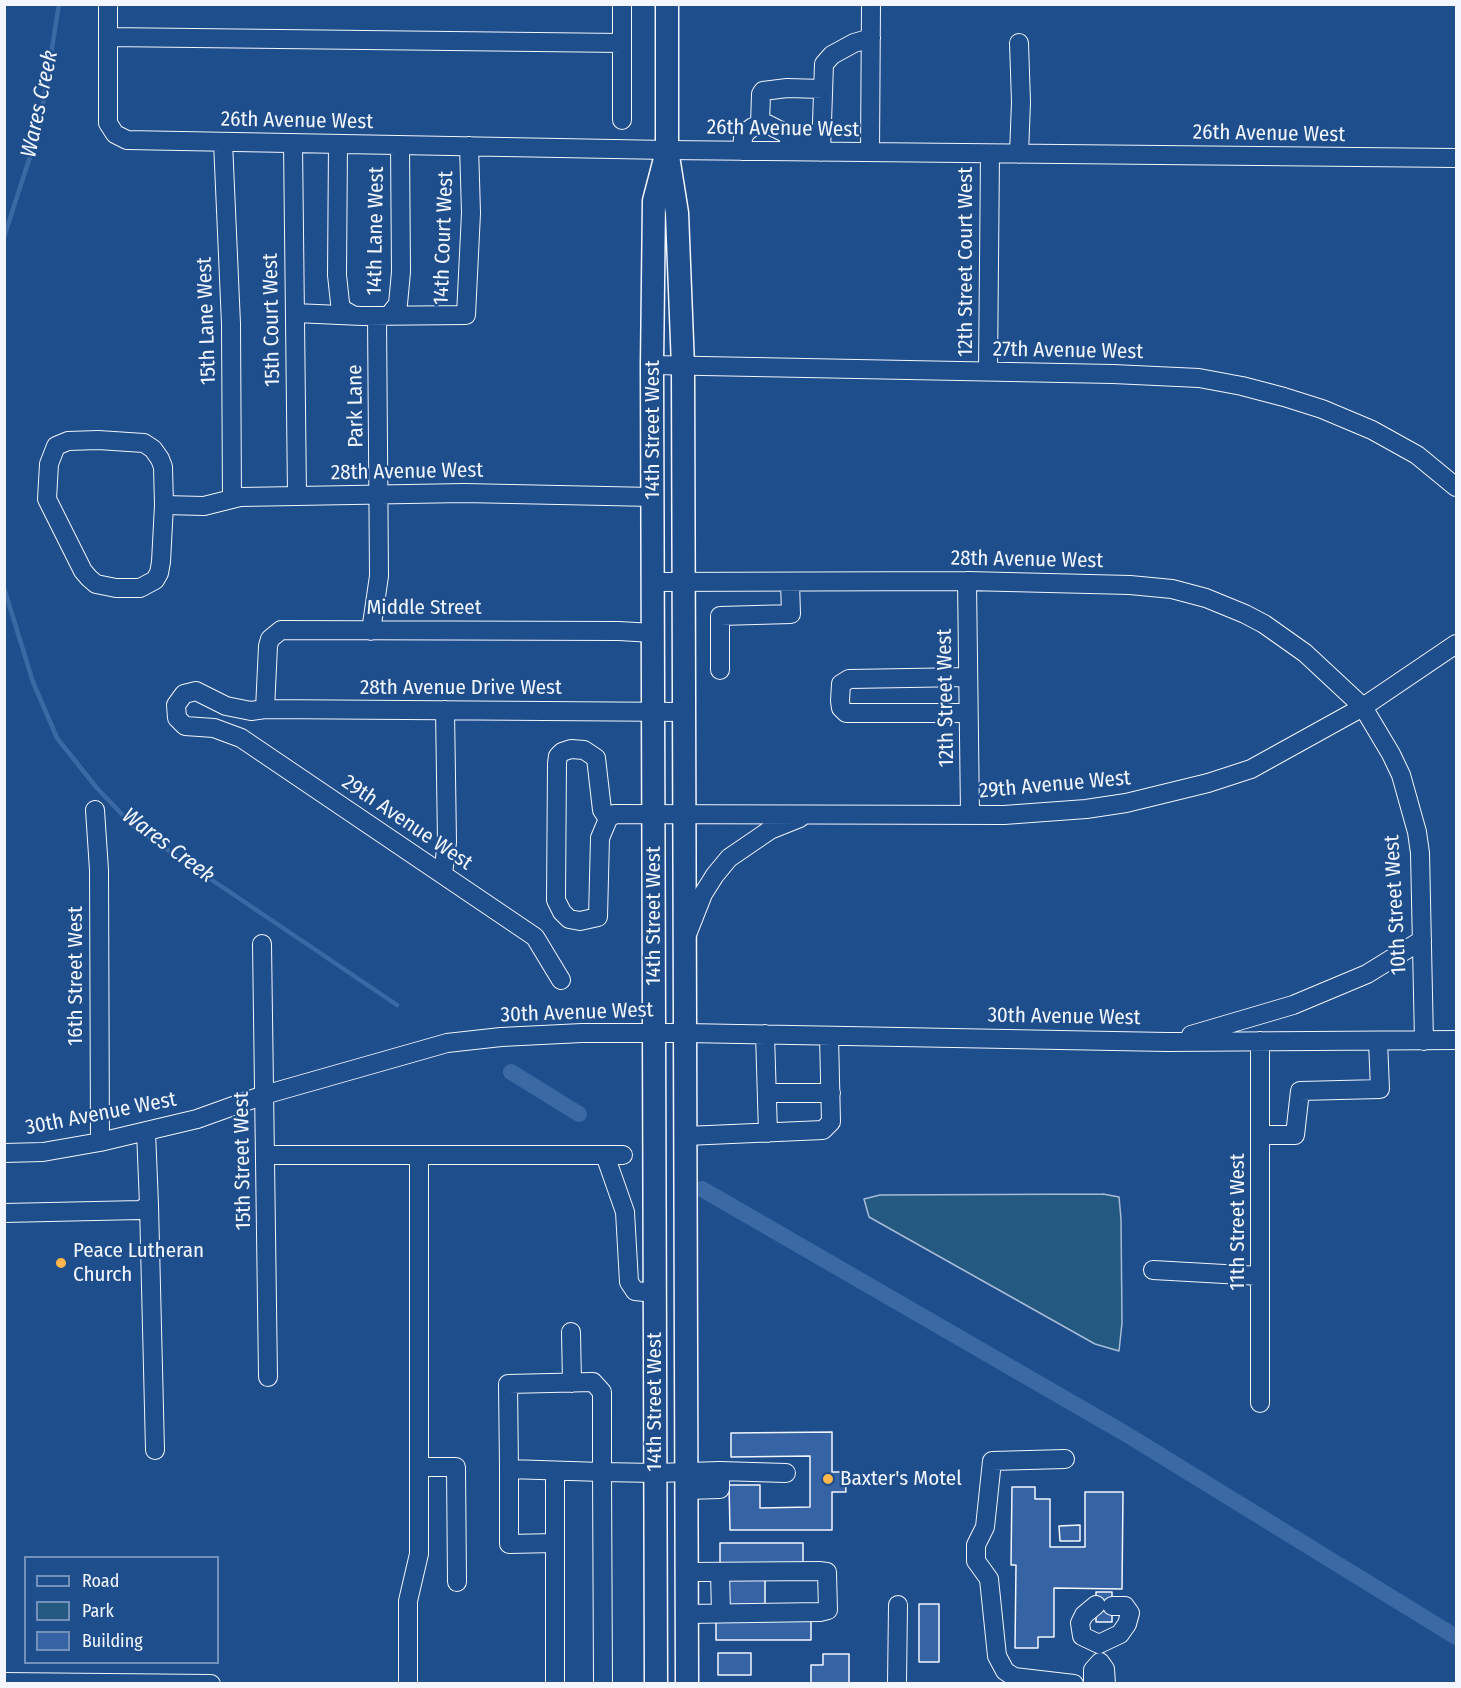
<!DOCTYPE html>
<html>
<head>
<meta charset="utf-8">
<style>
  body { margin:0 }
  #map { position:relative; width:1461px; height:1688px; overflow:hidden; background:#1f4e8c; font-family:"Fira Sans Condensed",sans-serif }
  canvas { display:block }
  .frame { position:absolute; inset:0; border:6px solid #f2f6ff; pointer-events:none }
  .legend { position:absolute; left:24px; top:1556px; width:195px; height:108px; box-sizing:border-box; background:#1f4e8c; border:2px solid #7391ba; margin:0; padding:8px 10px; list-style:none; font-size:18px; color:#f2f6ff }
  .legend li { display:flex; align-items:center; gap:12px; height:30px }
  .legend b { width:30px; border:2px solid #7391ba }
</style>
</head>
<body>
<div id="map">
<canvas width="1461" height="1688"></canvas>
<div class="frame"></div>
<ul class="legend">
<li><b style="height:8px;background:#1f4e8c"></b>Road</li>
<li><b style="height:16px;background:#245a82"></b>Park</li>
<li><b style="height:16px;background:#3563a3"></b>Building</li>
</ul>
</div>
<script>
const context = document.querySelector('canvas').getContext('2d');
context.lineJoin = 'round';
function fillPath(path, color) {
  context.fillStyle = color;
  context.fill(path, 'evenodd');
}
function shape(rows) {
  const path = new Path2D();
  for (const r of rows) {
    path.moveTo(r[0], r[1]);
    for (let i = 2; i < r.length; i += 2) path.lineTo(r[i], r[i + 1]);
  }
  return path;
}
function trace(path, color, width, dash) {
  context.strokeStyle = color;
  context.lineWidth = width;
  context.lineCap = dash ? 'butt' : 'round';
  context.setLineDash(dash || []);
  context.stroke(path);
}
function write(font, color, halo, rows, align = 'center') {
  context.font = font + ' "Fira Sans Condensed",sans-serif';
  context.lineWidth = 4.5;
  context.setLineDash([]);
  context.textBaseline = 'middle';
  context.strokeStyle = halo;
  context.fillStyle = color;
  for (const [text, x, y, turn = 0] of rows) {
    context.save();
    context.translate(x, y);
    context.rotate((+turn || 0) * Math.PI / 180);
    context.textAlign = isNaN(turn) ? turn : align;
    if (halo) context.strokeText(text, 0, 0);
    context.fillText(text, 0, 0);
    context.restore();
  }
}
const green = shape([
  [1103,1194,1119,1197,1121,1219,1122,1323,1119,1351,1095,1344,869,1217,864,1199,880,1195,1103,1194]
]);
fillPath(green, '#245a82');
trace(green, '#a8bbd7', 1.5);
trace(shape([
  [4,237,39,129,59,4],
  [4,588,33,682,57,738,96,787,135,828,397,1005]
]), '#3b69a3', 4.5);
trace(shape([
  [511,1072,579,1114],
  [702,1189,1126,1434,1456,1637]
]), '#3b69a3', 16);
const building = shape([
  [832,1432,832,1472,845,1472,846,1492,832,1492,832,1530,730,1530,729,1485,760,1485,760,1508,810,1507,810,1456,731,1457,731,1433,832,1432],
  [1012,1487,1035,1487,1035,1499,1050,1499,1050,1547,1085,1547,1085,1492,1123,1492,1122,1589,1054,1588,1054,1637,1038,1637,1038,1648,1015,1648,1016,1565,1011,1565,1012,1487],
  [1080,1525,1080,1541,1060,1541,1059,1526,1080,1525],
  [720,1543,803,1543,803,1564,720,1564,720,1543],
  [728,1578,765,1578,765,1605,728,1605,728,1578],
  [1096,1592,1112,1592,1112,1622,1096,1622,1096,1592],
  [919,1604,939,1604,939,1662,919,1662,919,1604],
  [716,1620,811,1620,811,1640,716,1640,716,1620],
  [718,1653,751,1653,751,1675,718,1675,718,1653],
  [823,1654,849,1654,849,1683,811,1683,811,1665,823,1665,823,1654]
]);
fillPath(building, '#3563a3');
trace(building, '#f2f6ff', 1.5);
const minor = shape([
  [108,4,108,123,115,134,127,140,667,150,1456,158],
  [108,37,622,43],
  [1019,43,1021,102,1019,154],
  [622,120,622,4],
  [760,124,761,94,763,91,787,88,823,89],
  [787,134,821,134],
  [223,142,231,324,232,499],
  [293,143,297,496],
  [338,144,337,275,340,303,342,309,351,314],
  [742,151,743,138,746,132,753,127,767,124,787,134,793,151],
  [821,152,824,64,832,55,854,43,871,38],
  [870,152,871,4],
  [295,313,362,316,466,315,471,213,469,146],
  [390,314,398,304,401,272,400,145],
  [652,365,1113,374,1199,378,1242,386,1284,397,1322,409,1372,430,1417,455,1456,487],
  [988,371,990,154],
  [98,440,144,443,153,449,160,459,163,467,164,505,161,562,159,573,155,580,140,588,116,588,96,584,89,578,83,571,47,499,49,464,56,446,68,441,98,440],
  [164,505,204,506,240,497,464,493,653,497],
  [967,581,970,815],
  [653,582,967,581,1130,585,1172,589,1206,598,1245,614,1264,624,1305,653,1363,707,1391,754,1401,775,1417,832,1420,853,1424,1041],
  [371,631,379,576,377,316],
  [720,670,720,616,791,614,790,582],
  [968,677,849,679,841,684,840,701,841,708,846,713,968,713],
  [265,709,268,646,270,639,281,630,619,631,653,633],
  [95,810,99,870,100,1142],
  [608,819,602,810,596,758,584,750,571,749,562,752,558,756,557,763,556,900,562,912,569,919,580,921,598,917,600,838,608,819,614,814,1004,815,1086,809,1126,803,1208,783,1251,769,1363,707,1456,644],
  [443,874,447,842,445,710],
  [688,932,703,894,715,875,729,858,770,830,800,818],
  [262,944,268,1377],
  [561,980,535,937,241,738,214,728,185,726,177,718,176,705,184,694,196,691,226,706,251,711,265,709,684,712],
  [765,1034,768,1133],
  [1191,1035,1293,1005,1367,974,1422,940],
  [768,1093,831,1093],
  [1261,1135,1295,1135,1300,1091,1380,1089,1378,1041],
  [686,1136,823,1130,831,1122,829,1036],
  [4,1153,43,1152,100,1142,197,1119,264,1095,447,1043,501,1037,582,1033,686,1033,1167,1042,1456,1040],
  [266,1155,623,1155],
  [605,1155,625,1212,629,1282,635,1291,655,1293],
  [149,1205,155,1450],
  [4,1213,140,1210,149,1205,146,1131],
  [1153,1270,1260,1276],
  [571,1332,572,1383],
  [1260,1403,1260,1041],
  [1065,1459,992,1461,985,1527,976,1545,976,1561,989,1579,997,1656,1005,1671,1014,1677,1074,1684],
  [419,1467,456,1467,457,1582],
  [509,1469,509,1544,555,1543,555,1684],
  [555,1471,555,1543],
  [687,1490,720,1489,720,1471],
  [687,1572,819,1571,827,1572,828,1610,820,1612,687,1614],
  [720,1572,721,1613],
  [1096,1605,1084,1615,1080,1623,1082,1636,1099,1644],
  [1099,1644,1120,1634,1127,1624,1130,1613,1125,1606,1112,1606],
  [4,1682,211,1684],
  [408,1684,408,1601,419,1554,419,1155],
  [603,1684,602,1472,602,1392,593,1382,508,1384,509,1469,602,1472,656,1473,720,1471,786,1473],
  [897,1684,898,1605],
  [1093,1684,1093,1670,1100,1662,1105,1669,1106,1684]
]);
const major = shape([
  [667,4,667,150,677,213,683,367,687,1684],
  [656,1684,652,365,654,201,666,155]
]);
trace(minor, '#f2f6ff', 20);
trace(major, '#f2f6ff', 25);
trace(minor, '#1f4e8c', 18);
trace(major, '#1f4e8c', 22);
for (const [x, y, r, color] of [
  [61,1263,6,"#ffb74d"],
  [828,1479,6,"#ffb74d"]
]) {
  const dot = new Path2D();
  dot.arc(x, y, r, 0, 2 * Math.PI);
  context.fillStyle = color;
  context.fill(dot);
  trace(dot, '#1f4e8c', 2);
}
write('21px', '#f2f6ff', '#1f4e8c', [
  ["26th Avenue West",297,121,1],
  ["26th Avenue West",783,129,1],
  ["26th Avenue West",1269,134,1],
  ["14th Lane West",376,231,-89],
  ["14th Court West",444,238,-88],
  ["12th Street Court West",966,262,-90],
  ["15th Court West",272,320,-91],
  ["15th Lane West",207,321,-92],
  ["27th Avenue West",1068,351,1],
  ["Park Lane",356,406,-91],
  ["14th Street West",653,430,-90],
  ["28th Avenue West",407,472,-1],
  ["28th Avenue West",1027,560,1],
  ["Middle Street",424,608],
  ["28th Avenue Drive West",461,688],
  ["12th Street West",946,698,-91],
  ["29th Avenue West",1055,785,-5],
  ["29th Avenue West",407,823,34],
  ["10th Street West",1396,905,-93],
  ["14th Street West",654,916,-90],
  ["16th Street West",76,976,-90],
  ["30th Avenue West",577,1013,-2],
  ["30th Avenue West",1064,1017,1],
  ["30th Avenue West",101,1114,-11],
  ["15th Street West",243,1161,-91],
  ["11th Street West",1238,1222,-90],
  ["14th Street West",655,1402,-90]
]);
write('21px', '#f2f6ff', '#1f4e8c', [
  ["Peace Lutheran",73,1251],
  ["Church",73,1275],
  ["Baxter's Motel",840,1479]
], 'left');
write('italic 22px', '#f2f6ff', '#1f4e8c', [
  ["Wares Creek",40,104,-78],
  ["Wares Creek",168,846,37]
]);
</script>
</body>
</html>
